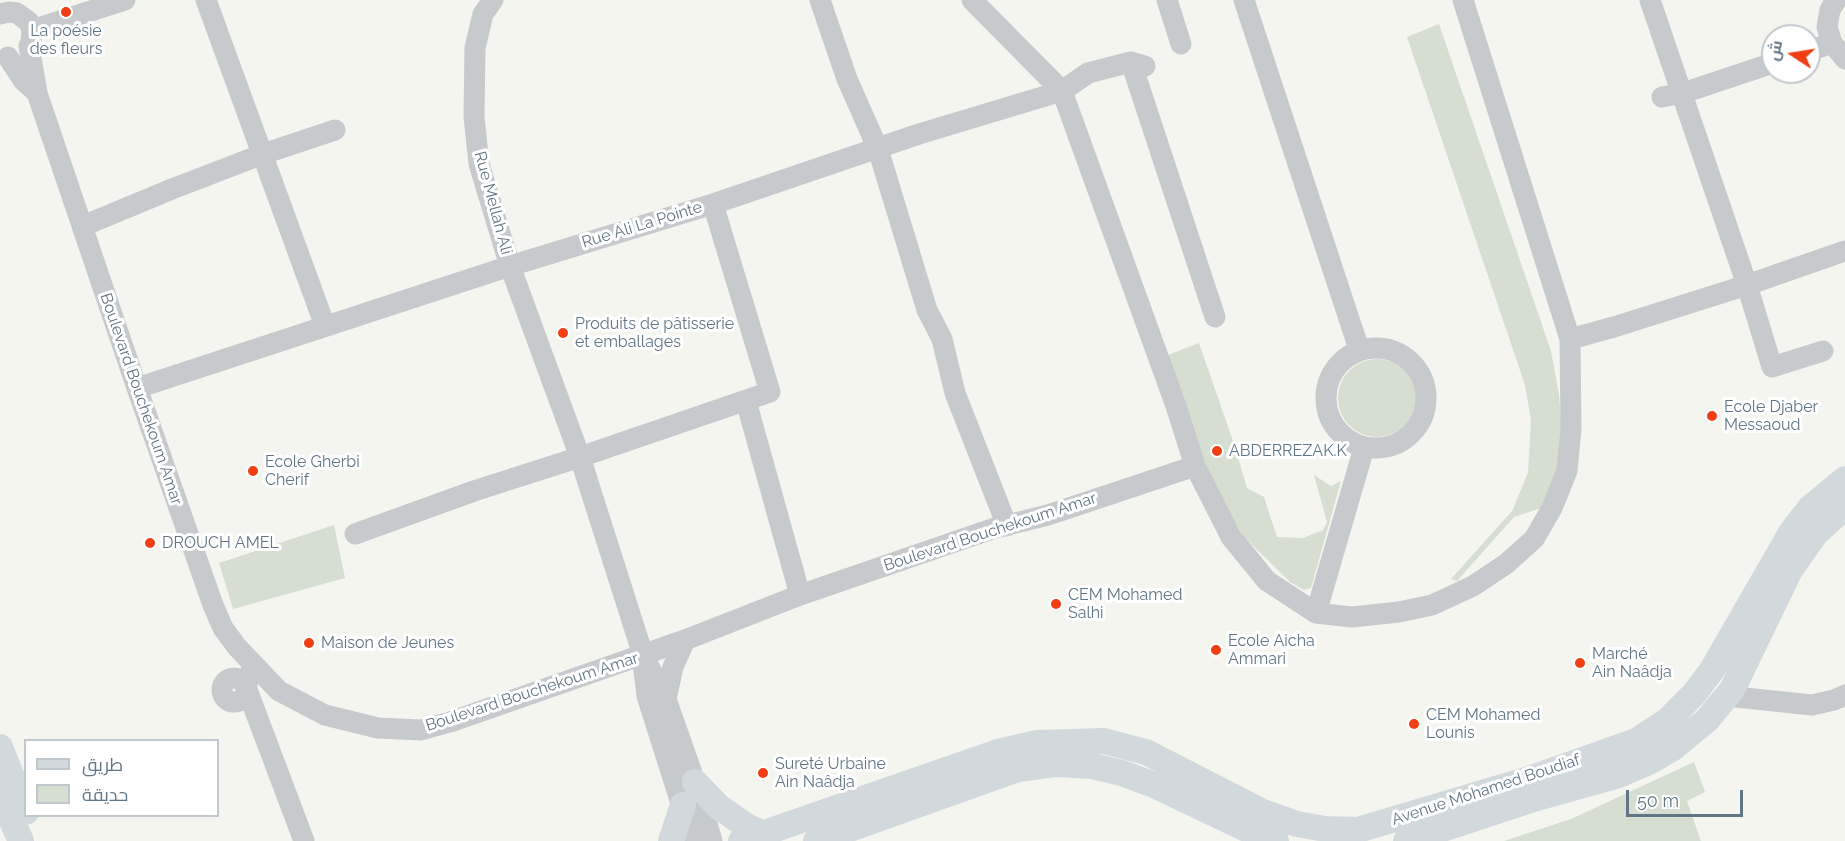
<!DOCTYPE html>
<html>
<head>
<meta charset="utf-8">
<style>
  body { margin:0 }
  #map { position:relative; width:1845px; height:841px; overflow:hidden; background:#f5f5f0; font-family:Raleway,Cairo,sans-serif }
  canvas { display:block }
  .legend { position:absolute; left:24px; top:739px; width:195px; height:78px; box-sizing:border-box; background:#fff; border:2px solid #c0c8ce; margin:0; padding:8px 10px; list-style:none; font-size:18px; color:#617684 }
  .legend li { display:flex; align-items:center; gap:12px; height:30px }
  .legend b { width:30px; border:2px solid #c0c8ce }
  .north { position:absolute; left:1761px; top:24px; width:60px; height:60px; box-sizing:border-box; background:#fff; border:2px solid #c0c8ce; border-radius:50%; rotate:282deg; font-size:16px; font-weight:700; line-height:24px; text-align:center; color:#617684 }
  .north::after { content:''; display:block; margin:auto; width:21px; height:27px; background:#f23e13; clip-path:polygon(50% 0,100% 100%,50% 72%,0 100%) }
  .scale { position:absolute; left:1626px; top:790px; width:117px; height:27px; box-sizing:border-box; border:3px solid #617684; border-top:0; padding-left:8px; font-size:18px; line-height:21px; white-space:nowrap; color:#617684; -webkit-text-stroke:4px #fff; paint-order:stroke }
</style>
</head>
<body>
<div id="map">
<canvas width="1845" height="841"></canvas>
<ul class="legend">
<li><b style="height:8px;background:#d2d9dc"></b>طريق</li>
<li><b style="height:16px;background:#d6ddd1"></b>حديقة</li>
</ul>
<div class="north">ش</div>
<div class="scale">50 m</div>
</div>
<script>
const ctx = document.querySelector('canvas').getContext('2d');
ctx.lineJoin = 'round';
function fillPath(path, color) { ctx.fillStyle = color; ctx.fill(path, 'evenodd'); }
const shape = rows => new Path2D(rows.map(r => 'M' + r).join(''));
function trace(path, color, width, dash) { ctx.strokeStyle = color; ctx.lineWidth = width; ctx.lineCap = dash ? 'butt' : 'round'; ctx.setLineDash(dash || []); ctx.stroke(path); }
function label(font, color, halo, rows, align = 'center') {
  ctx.font = font + ' Raleway,sans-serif'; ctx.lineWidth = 6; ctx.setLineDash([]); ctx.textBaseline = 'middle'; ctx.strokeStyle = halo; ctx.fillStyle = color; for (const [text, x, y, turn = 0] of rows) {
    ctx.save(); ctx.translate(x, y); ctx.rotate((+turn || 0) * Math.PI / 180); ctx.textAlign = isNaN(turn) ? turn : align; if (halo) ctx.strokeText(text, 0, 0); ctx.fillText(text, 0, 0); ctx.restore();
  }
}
fillPath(shape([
  [1439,24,1551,351,1559,394,1562,432,1557,472,1541,508,1514,517,1457,581,1451,579,1512,511,1528,473,1531,420,1525,385,1407,37],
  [1199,343,1234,444,1247,488,1264,497,1277,537,1303,538,1323,530,1327,522,1314,475,1331,486,1341,481,1311,588,1304,590,1290,582,1244,537,1223,504,1200,452,1168,355],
  '1338 398a39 39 0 1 1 78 0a39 39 0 1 1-78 0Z',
  [334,525,345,578,233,609,219,563],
  [1694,762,1705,792,1687,801,1701,841,1504,841,1571,819]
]), '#d6ddd1');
trace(shape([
  [206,0,325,326],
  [493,0,483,14,475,48,474,117,479,164,510,266,580,457,643,655,666,699,695,782,712,841],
  [820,0,847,79,878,149,927,310,942,339,955,393,1007,526],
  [972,0,1062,91,1176,406,1195,466,1231,537,1267,581,1316,613,1352,617,1399,612,1432,605,1473,586,1506,564,1534,539,1552,508,1567,471,1571,429,1570,339,1463,0],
  [1167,0,1181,44],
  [1244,0,1359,349],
  [1650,0,1747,285,1772,367,1823,351],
  [1836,0,1830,10,1827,27,1832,43,1845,59],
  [0,14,9,12,17,13,29,22,32,30,31,42],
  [32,30,125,0],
  [1809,51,1832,43],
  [8,57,23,80,37,93,29,46],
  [1131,62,1215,317],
  [37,93,137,388,213,605,223,628,237,647,279,691,325,715,378,728,421,730,450,722,685,640,800,595,995,528,1048,515,1195,466],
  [1662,97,1683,93,1773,63],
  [83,226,172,189,263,154,335,130],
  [1570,339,1614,327,1747,285,1845,251],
  '1326 398a50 50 0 1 1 100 0a50 50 0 1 1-100 0Z',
  [137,388,510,266,713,204,919,134,1062,91,1088,73,1131,62,1145,66],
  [746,401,800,595],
  [355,534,474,491,580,457,770,392,713,204],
  [1316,613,1364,448],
  [643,662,647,696,693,841],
  [253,665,246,687,304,841],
  '222 690a12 12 0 1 1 24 0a12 12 0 1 1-24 0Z',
  [1726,696,1812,705,1834,700,1845,695],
  [666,699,673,667,685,640]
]), '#c7cacd', 21);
trace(shape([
  [0,747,26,812],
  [695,782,719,807,748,827,764,834],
  [0,795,21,841],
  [671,841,683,805],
  [741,841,998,752,1037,743,1104,741,1146,752,1263,812,1297,824,1325,829,1358,830,1526,780,1636,741,1668,720,1694,694,1712,670,1792,531,1810,508,1845,479],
  [816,841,1018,769,1056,764,1092,766,1122,773,1154,785,1263,837,1276,841],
  [1406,841,1537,798,1616,776,1649,762,1673,748,1707,720,1732,690,1790,570,1816,533,1845,507]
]), '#d2d9dc', 26);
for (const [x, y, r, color] of [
  [66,12,6,"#f23e13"],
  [563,333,6,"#f23e13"],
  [1712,416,6,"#f23e13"],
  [1217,451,6,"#f23e13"],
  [253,471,6,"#f23e13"],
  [150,543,6,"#f23e13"],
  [1056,604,6,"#f23e13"],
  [309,643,6,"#f23e13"],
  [1216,650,6,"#f23e13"],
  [1580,663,6,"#f23e13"],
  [1414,724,6,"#f23e13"],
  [763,773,6,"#f23e13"]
]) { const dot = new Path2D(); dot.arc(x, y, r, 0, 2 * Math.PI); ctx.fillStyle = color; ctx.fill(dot); trace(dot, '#fff', 2); }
label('16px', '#617684', '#fff', [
  ["La poésie",66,31,"center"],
  ["des fleurs",66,49,"center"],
  ["Produits de pâtisserie",575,324],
  ["et emballages",575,342],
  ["Ecole Djaber",1724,407],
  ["Messaoud",1724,425],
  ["ABDERREZAK.K",1229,451],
  ["Ecole Gherbi",265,462],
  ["Cherif",265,480],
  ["DROUCH AMEL",162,543],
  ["CEM Mohamed",1068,595],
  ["Salhi",1068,613],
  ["Ecole Aicha",1228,641],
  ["Ammari",1228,659],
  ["Maison de Jeunes",321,643],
  ["Marché",1592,654],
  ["Ain Naâdja",1592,672],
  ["CEM Mohamed",1426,715],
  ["Lounis",1426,733],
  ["Sureté Urbaine",775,764],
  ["Ain Naâdja",775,782]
], 'left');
label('16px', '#617684', '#fff', [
  ["Rue Mellah Ali",493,203,75],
  ["Rue Ali La Pointe",642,225,-17],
  ["Boulevard Bouchekoum Amar",141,399,71],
  ["Boulevard Bouchekoum Amar",990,532,-18],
  ["Boulevard Bouchekoum Amar",532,692,-18],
  ["Avenue Mohamed Boudiaf",1486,790,-18]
]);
</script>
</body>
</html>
